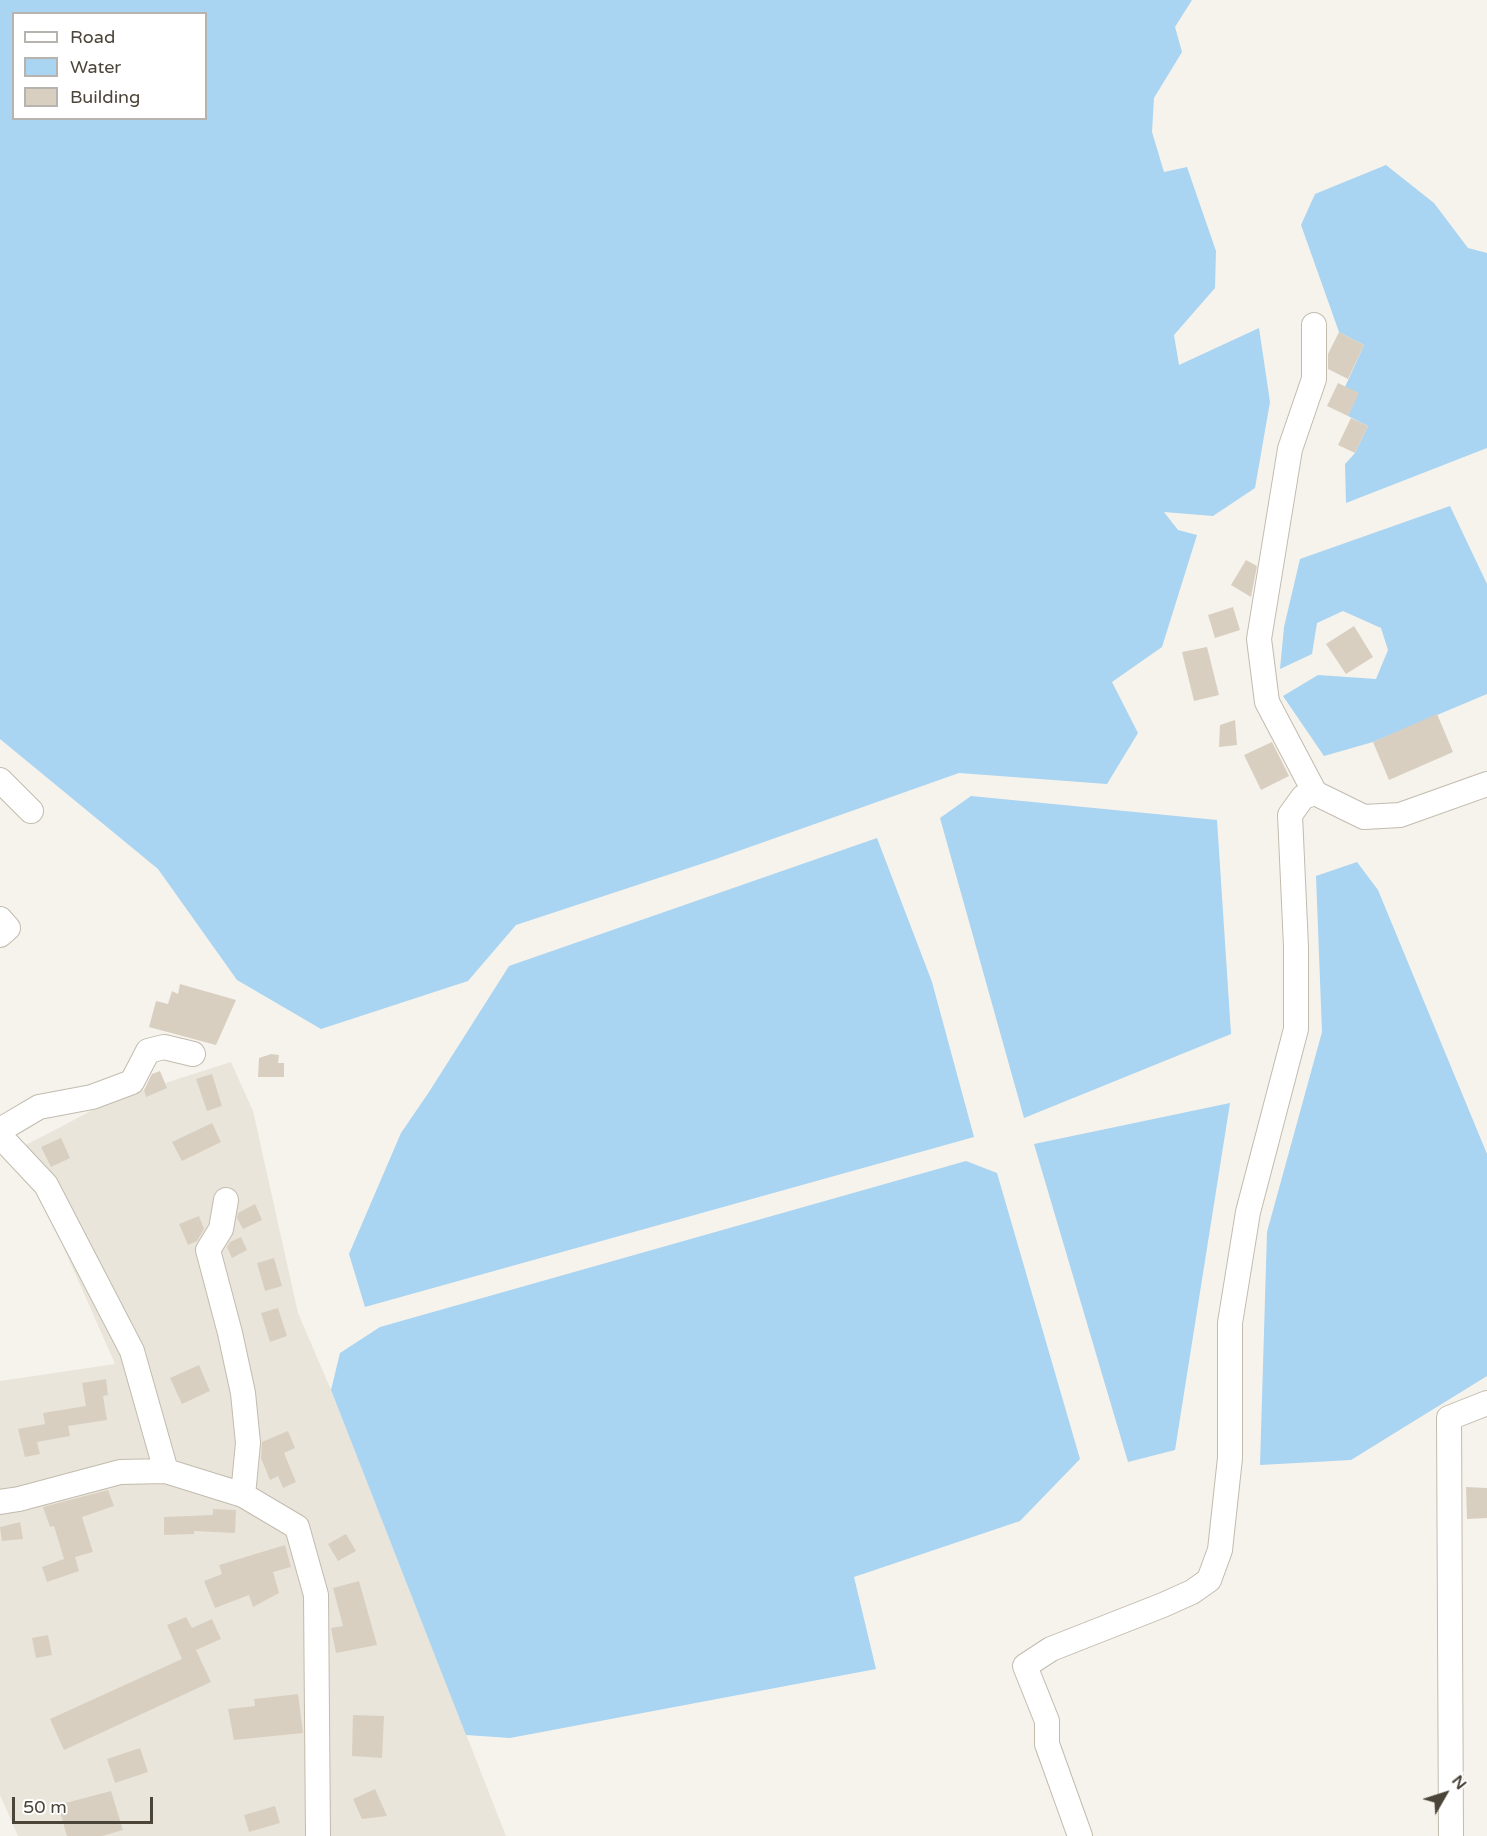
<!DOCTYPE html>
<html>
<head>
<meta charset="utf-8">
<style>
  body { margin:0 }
  #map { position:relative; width:1487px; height:1836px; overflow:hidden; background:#f6f3ec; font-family:"Varela Round",sans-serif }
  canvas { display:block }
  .legend { position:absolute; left:12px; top:12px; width:195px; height:108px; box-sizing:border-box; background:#fff; border:2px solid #b7b4b0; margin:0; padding:8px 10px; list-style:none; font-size:18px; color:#4b4439 }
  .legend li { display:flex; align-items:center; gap:12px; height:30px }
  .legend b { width:30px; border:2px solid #b7b4b0 }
  .north { position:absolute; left:1415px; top:1764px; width:60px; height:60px; -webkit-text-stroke:4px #fff; paint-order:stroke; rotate:51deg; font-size:16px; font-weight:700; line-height:24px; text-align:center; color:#4b4439 }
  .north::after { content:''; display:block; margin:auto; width:21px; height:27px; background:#4b4439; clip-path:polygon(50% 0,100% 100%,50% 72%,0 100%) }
  .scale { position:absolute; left:12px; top:1797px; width:141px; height:27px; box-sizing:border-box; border:3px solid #4b4439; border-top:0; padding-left:8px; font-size:18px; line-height:21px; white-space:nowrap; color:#4b4439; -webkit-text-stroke:4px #fff; paint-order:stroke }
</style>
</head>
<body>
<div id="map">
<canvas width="1487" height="1836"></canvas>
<ul class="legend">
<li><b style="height:8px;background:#fff"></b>Road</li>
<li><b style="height:16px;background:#a9d4f2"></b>Water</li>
<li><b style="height:16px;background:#d8cfc1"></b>Building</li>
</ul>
<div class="north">N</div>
<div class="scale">50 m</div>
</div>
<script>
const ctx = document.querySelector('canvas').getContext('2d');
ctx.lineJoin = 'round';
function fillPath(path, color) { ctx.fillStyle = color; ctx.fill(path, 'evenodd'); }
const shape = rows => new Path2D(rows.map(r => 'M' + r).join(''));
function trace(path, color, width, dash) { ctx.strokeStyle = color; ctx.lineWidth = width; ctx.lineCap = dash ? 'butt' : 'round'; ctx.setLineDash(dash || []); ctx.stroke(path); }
fillPath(shape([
  [231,1062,253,1111,298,1313,331,1390,506,1836,18,1836,0,1795,0,1381,115,1364,41,1196,3,1157,112,1100]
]), '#eae5da');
fillPath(shape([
  [0,0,1192,0,1175,27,1182,52,1154,98,1152,132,1164,172,1187,167,1216,251,1215,288,1174,335,1179,365,1259,328,1270,402,1255,488,1213,516,1164,512,1178,530,1197,535,1162,647,1112,682,1138,733,1107,784,959,773,713,860,516,925,468,981,321,1029,237,980,158,869,0,739],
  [14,14,206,14,206,118,14,118],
  [1386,165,1434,203,1468,248,1487,253,1487,448,1346,503,1345,464,1355,453,1368,426,1348,416,1358,393,1345,387,1364,345,1339,332,1301,225,1315,194],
  [1450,506,1487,584,1487,694,1373,742,1324,756,1283,696,1318,675,1376,679,1388,650,1381,628,1343,611,1317,623,1312,654,1280,669,1284,627,1300,559],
  [971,796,1217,820,1231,1034,1024,1118,940,818],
  [877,838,932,982,974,1137,365,1307,349,1254,401,1133,429,1092,509,966],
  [1357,862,1378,890,1487,1154,1487,1376,1351,1460,1260,1465,1267,1232,1322,1032,1316,876],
  [1230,1103,1175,1450,1128,1462,1034,1144],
  [966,1161,997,1173,1080,1459,1020,1521,854,1577,876,1669,510,1738,466,1735,331,1390,340,1353,380,1327]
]), '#a9d4f2');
fillPath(shape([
  [1339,332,1364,345,1348,379,1328,369,1328,354],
  [1338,383,1359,393,1348,416,1327,406],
  [1351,418,1368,426,1355,453,1338,445],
  [1246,560,1257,566,1251,597,1231,585],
  [1233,607,1240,630,1215,638,1208,615],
  [1354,626,1373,657,1346,674,1326,644],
  [1207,647,1219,695,1194,701,1182,652],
  [1437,714,1453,752,1389,780,1373,742],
  [1235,720,1237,745,1219,747,1220,725],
  [1272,742,1289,776,1261,790,1244,755],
  [180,984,236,1000,216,1045,149,1027,156,1001,168,1004,172,991,178,994],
  [271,1054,279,1055,278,1063,284,1063,284,1077,258,1077,259,1058],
  [160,1071,167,1088,146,1097,144,1090,152,1074],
  [212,1074,222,1106,207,1111,196,1079],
  [212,1123,221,1142,182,1161,172,1142],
  [61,1138,70,1158,51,1167,41,1147],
  [255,1204,262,1220,243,1229,237,1218,238,1213],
  [199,1216,204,1229,197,1241,188,1245,179,1224],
  [241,1237,247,1250,232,1258,227,1247,230,1242],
  [274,1258,282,1286,265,1291,257,1263],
  [278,1308,287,1336,270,1342,261,1313],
  [199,1365,210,1391,182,1404,170,1378],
  [106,1379,108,1395,103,1396,107,1420,68,1426,70,1436,37,1442,40,1454,25,1457,18,1429,45,1424,43,1413,86,1406,82,1383],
  [288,1431,295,1448,284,1453,296,1482,283,1488,278,1476,270,1480,261,1458,262,1442],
  [1466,1487,1487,1488,1487,1518,1467,1519],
  [108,1490,114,1506,82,1517,93,1552,75,1557,79,1571,47,1582,42,1567,64,1559,54,1526,50,1527,43,1507],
  [213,1509,236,1510,235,1533,194,1531,194,1534,164,1535,164,1517,213,1515],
  [20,1522,23,1539,2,1541,0,1527],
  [346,1534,356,1551,338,1561,328,1544],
  [285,1545,291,1567,273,1572,279,1593,253,1607,249,1595,215,1608,204,1581,222,1574,219,1565],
  [359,1581,377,1645,336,1653,331,1628,343,1626,333,1588],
  [186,1617,192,1628,212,1619,221,1639,196,1650,211,1682,64,1750,50,1719,182,1659,167,1625],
  [48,1635,52,1655,36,1658,32,1638],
  [298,1694,303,1733,234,1740,228,1709,255,1706,254,1699],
  [353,1715,384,1716,382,1758,352,1756],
  [140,1748,148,1772,115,1783,107,1759],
  [375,1789,387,1816,362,1819,353,1799],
  [111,1791,123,1830,102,1836,67,1836,58,1805],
  [275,1806,280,1823,249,1832,244,1815]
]), '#d8cfc1');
const minor = shape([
  [1314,325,1314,379,1290,449,1259,639,1267,702,1315,793,1364,817,1400,815,1487,784],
  [0,780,31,811],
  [0,919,8,928,0,935],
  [0,1130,39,1107,92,1097,132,1082,148,1051,164,1047,193,1054],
  [0,1136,46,1185,132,1351,166,1471],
  [226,1200,221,1229,208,1250,230,1333,243,1393,248,1443,243,1495],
  [0,1502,19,1499,120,1472,166,1471,243,1495,297,1527,316,1595,318,1836],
  [1080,1836,1047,1744,1047,1721,1025,1666,1051,1649,1163,1605,1192,1592,1209,1580,1220,1550,1230,1458,1230,1323,1248,1212,1296,1029,1296,947,1290,815,1303,797,1315,793],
  [1451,1836,1449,1418,1487,1403]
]);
trace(minor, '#c2bbae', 26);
trace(minor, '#fff', 24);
</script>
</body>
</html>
